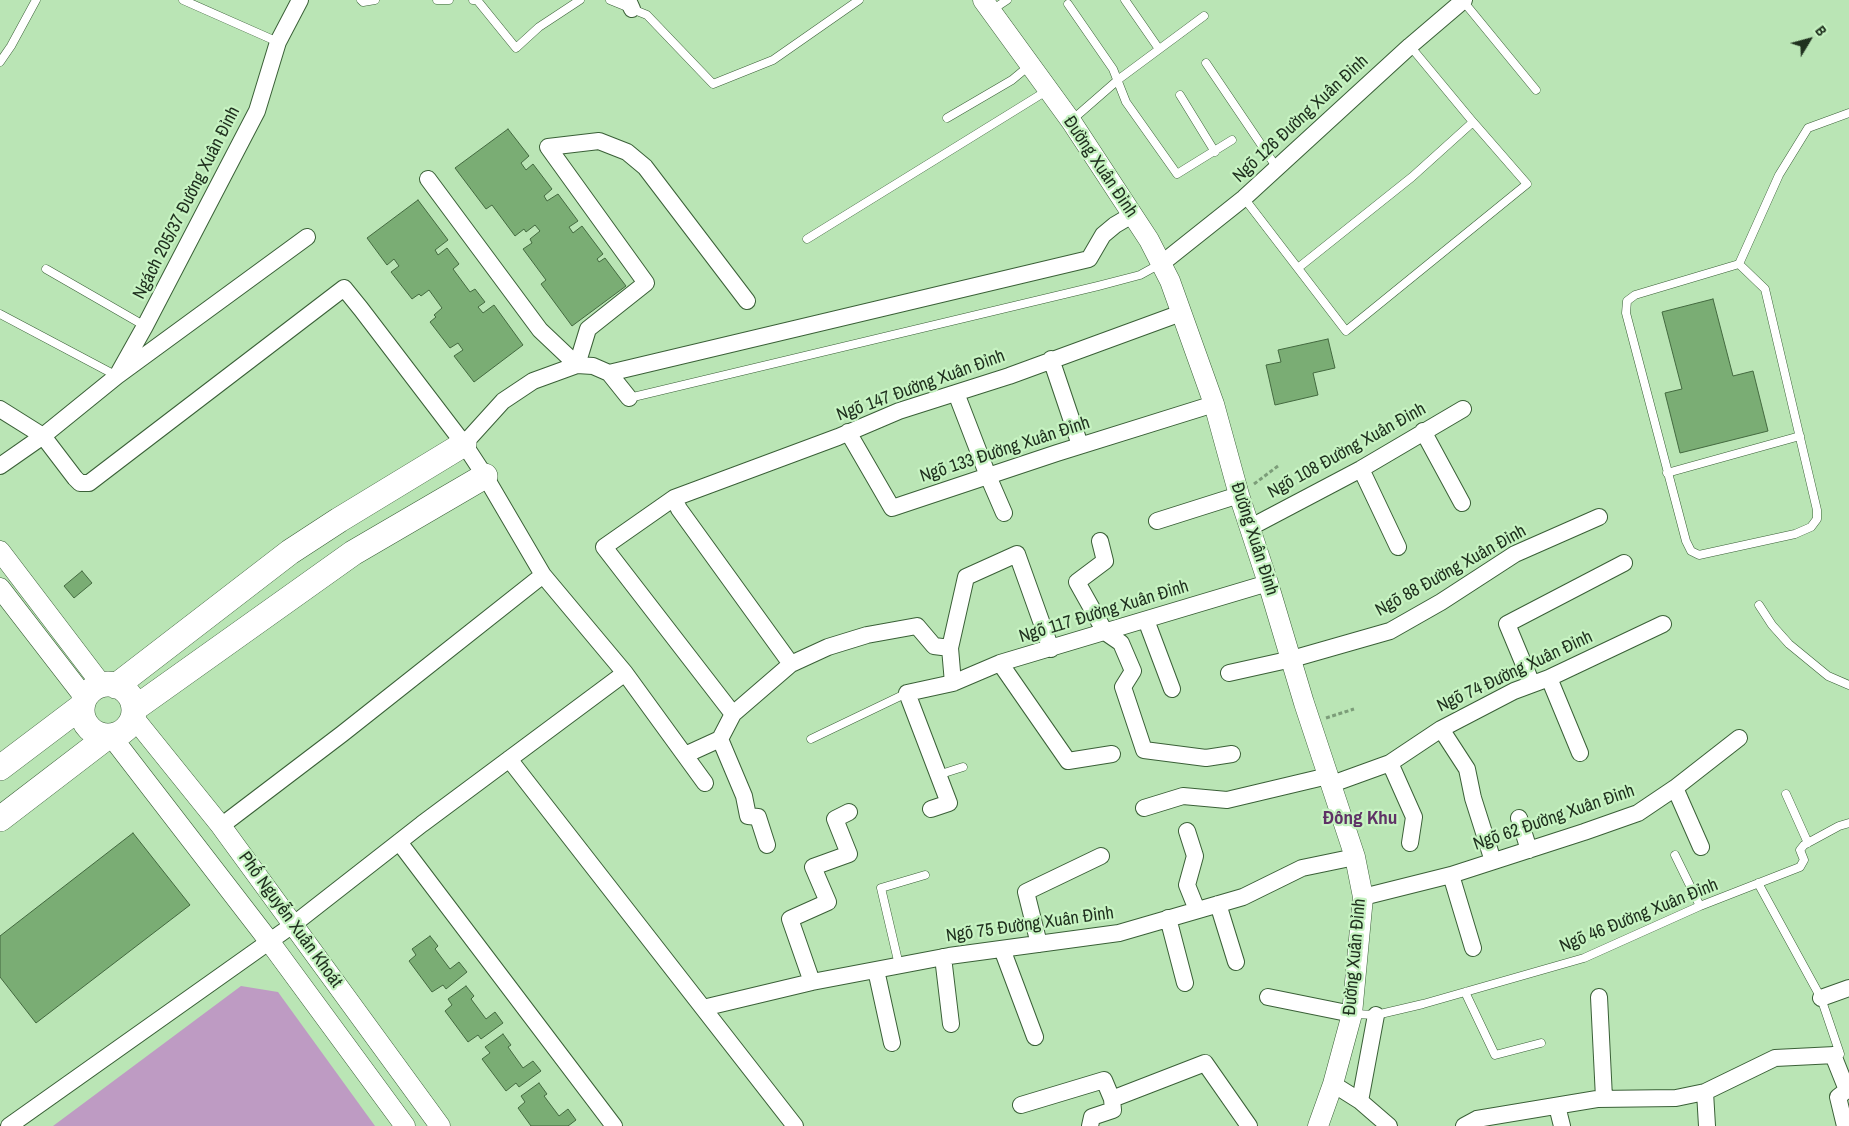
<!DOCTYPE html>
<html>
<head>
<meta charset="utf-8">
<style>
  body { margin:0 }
  #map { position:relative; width:1849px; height:1126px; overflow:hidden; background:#bae5b5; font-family:"Archivo Narrow",sans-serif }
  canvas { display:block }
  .north { position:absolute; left:1784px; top:15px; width:50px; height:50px; -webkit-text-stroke:4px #c7f3c2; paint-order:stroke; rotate:53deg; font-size:14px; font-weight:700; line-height:20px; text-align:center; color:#20311f }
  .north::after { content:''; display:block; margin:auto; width:18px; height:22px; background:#20311f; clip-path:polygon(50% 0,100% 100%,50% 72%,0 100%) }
</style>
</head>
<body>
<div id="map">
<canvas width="1849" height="1126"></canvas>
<div class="north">B</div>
</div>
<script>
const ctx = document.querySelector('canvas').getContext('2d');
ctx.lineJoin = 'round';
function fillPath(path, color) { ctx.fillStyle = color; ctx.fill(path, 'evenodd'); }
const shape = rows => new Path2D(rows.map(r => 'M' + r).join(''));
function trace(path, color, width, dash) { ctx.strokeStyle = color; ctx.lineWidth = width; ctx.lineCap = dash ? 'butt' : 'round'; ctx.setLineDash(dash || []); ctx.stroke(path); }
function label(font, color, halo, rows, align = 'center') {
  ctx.font = font + ' "Archivo Narrow",sans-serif'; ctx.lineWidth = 4.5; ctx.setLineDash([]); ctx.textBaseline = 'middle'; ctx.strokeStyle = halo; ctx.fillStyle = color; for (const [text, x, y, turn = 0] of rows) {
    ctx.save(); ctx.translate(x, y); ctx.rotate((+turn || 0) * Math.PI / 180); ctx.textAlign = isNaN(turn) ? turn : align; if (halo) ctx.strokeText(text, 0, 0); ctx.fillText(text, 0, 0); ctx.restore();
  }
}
fillPath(shape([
  [241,986,278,992,375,1126,53,1126]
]), '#be9bc3');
const building = shape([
  [508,129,529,156,521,163,526,170,533,164,552,189,544,196,547,201,558,194,578,221,569,227,573,233,582,226,603,254,597,259,599,262,605,258,626,286,572,326,541,284,546,280,523,249,532,243,530,239,540,231,535,225,526,232,524,229,515,236,492,205,486,209,455,168,508,129],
  [418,200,448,240,435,250,438,255,447,248,459,264,453,269,470,292,475,289,485,302,478,307,483,313,494,305,523,345,474,382,454,356,463,350,458,343,450,348,430,322,436,317,434,315,442,308,429,290,421,296,419,294,412,299,391,272,399,266,394,259,387,265,367,238,418,200],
  [1713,299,1733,376,1753,371,1768,431,1680,453,1665,393,1682,389,1662,312,1713,299],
  [1328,339,1335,368,1313,373,1318,395,1275,405,1266,365,1281,362,1278,350,1328,339],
  [82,571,92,583,74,598,64,586,82,571],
  [133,833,190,905,36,1023,0,977,0,936,133,833],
  [430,936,438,946,435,949,450,969,459,962,467,972,446,989,443,985,432,992,409,961,416,955,412,949,430,936],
  [466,986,474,996,471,999,486,1019,495,1012,503,1023,481,1039,478,1035,468,1042,445,1011,452,1005,448,999,466,986],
  [503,1034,511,1045,508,1047,523,1068,533,1061,541,1071,519,1087,516,1083,506,1091,482,1059,490,1053,485,1047,503,1034],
  [539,1083,547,1094,544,1096,559,1116,568,1109,576,1120,568,1126,531,1126,518,1108,525,1102,521,1096,539,1083]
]);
fillPath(building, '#7aad74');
trace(building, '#43693f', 1);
const service = shape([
  [183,0,278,42],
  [361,0,363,2,375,0],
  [437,0,449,0],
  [473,0,477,0,516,48,539,27,580,0],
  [610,0,647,15,713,84,773,60,859,0],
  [1125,0,1159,49],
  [1463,1,1536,90],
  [1068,4,1113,69,1126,102,1177,174,1232,140],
  [992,10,1007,0],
  [0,62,11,46,36,0],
  [1206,63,1277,168],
  [1180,95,1215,152],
  [947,118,1012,80,1030,65],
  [1072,120,1119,79,1204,16],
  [1244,198,1346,331,1527,184,1473,122,1410,46],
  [807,239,1048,90],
  [1739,264,1765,289,1817,510,1817,519,1811,527,1795,534,1699,555,1691,551,1686,541,1626,313,1627,301,1635,295,1739,264,1779,175,1808,128,1849,113],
  [1298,268,1412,177,1473,122],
  [46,269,145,326],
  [0,314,117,376],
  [629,398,1098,286,1140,275,1160,264],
  [1667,473,1800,436],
  [1759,605,1772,625,1789,644,1828,676,1849,685],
  [811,739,907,693],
  [938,775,963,767],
  [1786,794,1808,843],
  [1675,855,1700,906],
  [1758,883,1821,998,1840,1054,1837,1055],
  [899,965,881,888,925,875],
  [1465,992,1495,1055,1541,1043],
  [1354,1014,1376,1015,1423,1004,1584,958,1700,906,1800,867,1804,860,1800,850,1804,845,1839,826,1849,823]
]);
const minor = shape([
  [628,0,632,9],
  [428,179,540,330,577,365,593,366,609,373,629,398],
  [1161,264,1244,198,1410,46,1464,0],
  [1051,359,1080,445],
  [609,373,1089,259,1103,235,1115,225,1132,215],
  [117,376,145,326,257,111,278,42,300,0],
  [956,393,988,476,1004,513],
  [0,409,43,436,75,478,80,483,89,483,344,288,361,309,464,444,485,476,543,575,625,673,705,783],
  [1423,431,1462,503],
  [848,432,892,508,1057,453,1214,404],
  [464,444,503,401,533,381,577,365,588,329,646,283,548,147,599,141,627,152,645,167,747,301],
  [0,466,43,436,117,376,307,237],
  [1361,469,1398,547],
  [674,498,679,509,791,664],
  [1157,521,1239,495],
  [1251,527,1361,469,1463,409],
  [1100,541,1105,561,1077,582,1105,632,1121,643,1133,671,1123,687,1144,750,1206,758,1232,754],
  [1146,620,1172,689],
  [1000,663,1068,761,1112,754],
  [1229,673,1292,659,1390,631,1441,602,1515,554,1599,517],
  [1549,678,1580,753],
  [953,683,950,648,966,577,1017,554,1051,649],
  [1532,684,1507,624,1624,563],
  [733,714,604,547,674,498,838,437,899,411,1009,376,1181,313],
  [1441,729,1467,769,1473,798,1493,861],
  [685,755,720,739],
  [509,759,795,1126],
  [1390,763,1414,817,1410,843],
  [1332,784,1390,763,1441,729,1514,691,1549,678,1663,624],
  [1675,788,1701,847],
  [1144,808,1183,796,1227,800,1328,776],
  [931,809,949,803,907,693,953,683,1000,663,1268,583],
  [1519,818,1529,850],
  [221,826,342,734,543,575],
  [1187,831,1195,856,1187,885,1197,910],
  [399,842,614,1126],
  [767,845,758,817,748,816,744,796,720,739,733,714,791,664,828,647,867,635,917,626,934,646,950,648],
  [1451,875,1473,948],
  [1363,897,1451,875,1584,832,1638,813,1675,788,1739,738],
  [1218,904,1236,962],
  [1168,918,1185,983],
  [1039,944,1026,892,1101,856],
  [1002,949,1035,1037],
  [943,957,951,1024],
  [876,970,892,1043],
  [812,982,790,919,828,902,813,867,849,854,835,819,849,812],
  [1268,997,1352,1014],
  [1599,997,1604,1098],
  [1821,998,1849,988],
  [703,1008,812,982,949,956,1119,933,1243,897,1302,868,1355,857],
  [1833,1055,1847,1090,1838,1097,1845,1126],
  [1333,1084,1360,1101,1389,1126],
  [1705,1092,1707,1126],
  [1360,1101,1376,1015],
  [1021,1105,1104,1080,1112,1099],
  [1557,1106,1562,1126],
  [9,1126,294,924,422,824,625,673],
  [1090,1126,1092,1117,1113,1110,1112,1099,1205,1063,1249,1126],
  [1464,1126,1477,1119,1597,1099,1676,1098,1705,1092,1775,1058,1835,1055]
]);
const tertiary = shape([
  [983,0,1071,121,1149,240,1170,281,1214,404,1239,495,1268,583,1304,703,1355,857,1363,897,1352,1014,1333,1084,1318,1126],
  [0,551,102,685],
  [0,588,85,698],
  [134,718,221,826,440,1126],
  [111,736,269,941,405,1126]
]);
const primary = shape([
  '82 710a26 26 0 1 1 52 0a26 26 0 1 1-52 0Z',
  [116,686,290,552,339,520,464,444],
  [134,709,353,553,485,476],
  [0,768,82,706],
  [0,819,107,737]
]);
trace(service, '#3a6037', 9);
trace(minor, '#3a6037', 18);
trace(tertiary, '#3a6037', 21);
trace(primary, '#3a6037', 26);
trace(shape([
  [1254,484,1278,466],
  [1326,718,1354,709]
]), '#7c9d79', 3, [4, 2.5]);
trace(service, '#fff', 8);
trace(minor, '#fff', 16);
trace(tertiary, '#fff', 20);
trace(primary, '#fff', 25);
label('18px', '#20311f', '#c7f3c2', [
  ["Ngõ 126 Đường Xuân Đỉnh",1301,119,-43],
  ["Đường Xuân Đỉnh",1100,167,56],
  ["Ngách 205/37 Đường Xuân Đỉnh",187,203,-63],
  ["Ngõ 147 Đường Xuân Đỉnh",921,386,-20],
  ["Ngõ 133 Đường Xuân Đỉnh",1005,450,-18],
  ["Ngõ 108 Đường Xuân Đỉnh",1347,451,-29],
  ["Đường Xuân Đỉnh",1254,539,72],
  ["Ngõ 88 Đường Xuân Đỉnh",1451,571,-29],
  ["Ngõ 117 Đường Xuân Đỉnh",1104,612,-17],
  ["Ngõ 74 Đường Xuân Đỉnh",1515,672,-25],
  ["Ngõ 62 Đường Xuân Đỉnh",1554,818,-19],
  ["Ngõ 46 Đường Xuân Đỉnh",1639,916,-22],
  ["Phố Nguyễn Xuân Khoát",290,920,54],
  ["Ngõ 75 Đường Xuân Đỉnh",1030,925,-8],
  ["Đường Xuân Đỉnh",1355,957,-85]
]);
label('bold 19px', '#5f3266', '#c7f3c2', [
  ["Đông Khu",1360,819]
]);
</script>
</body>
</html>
